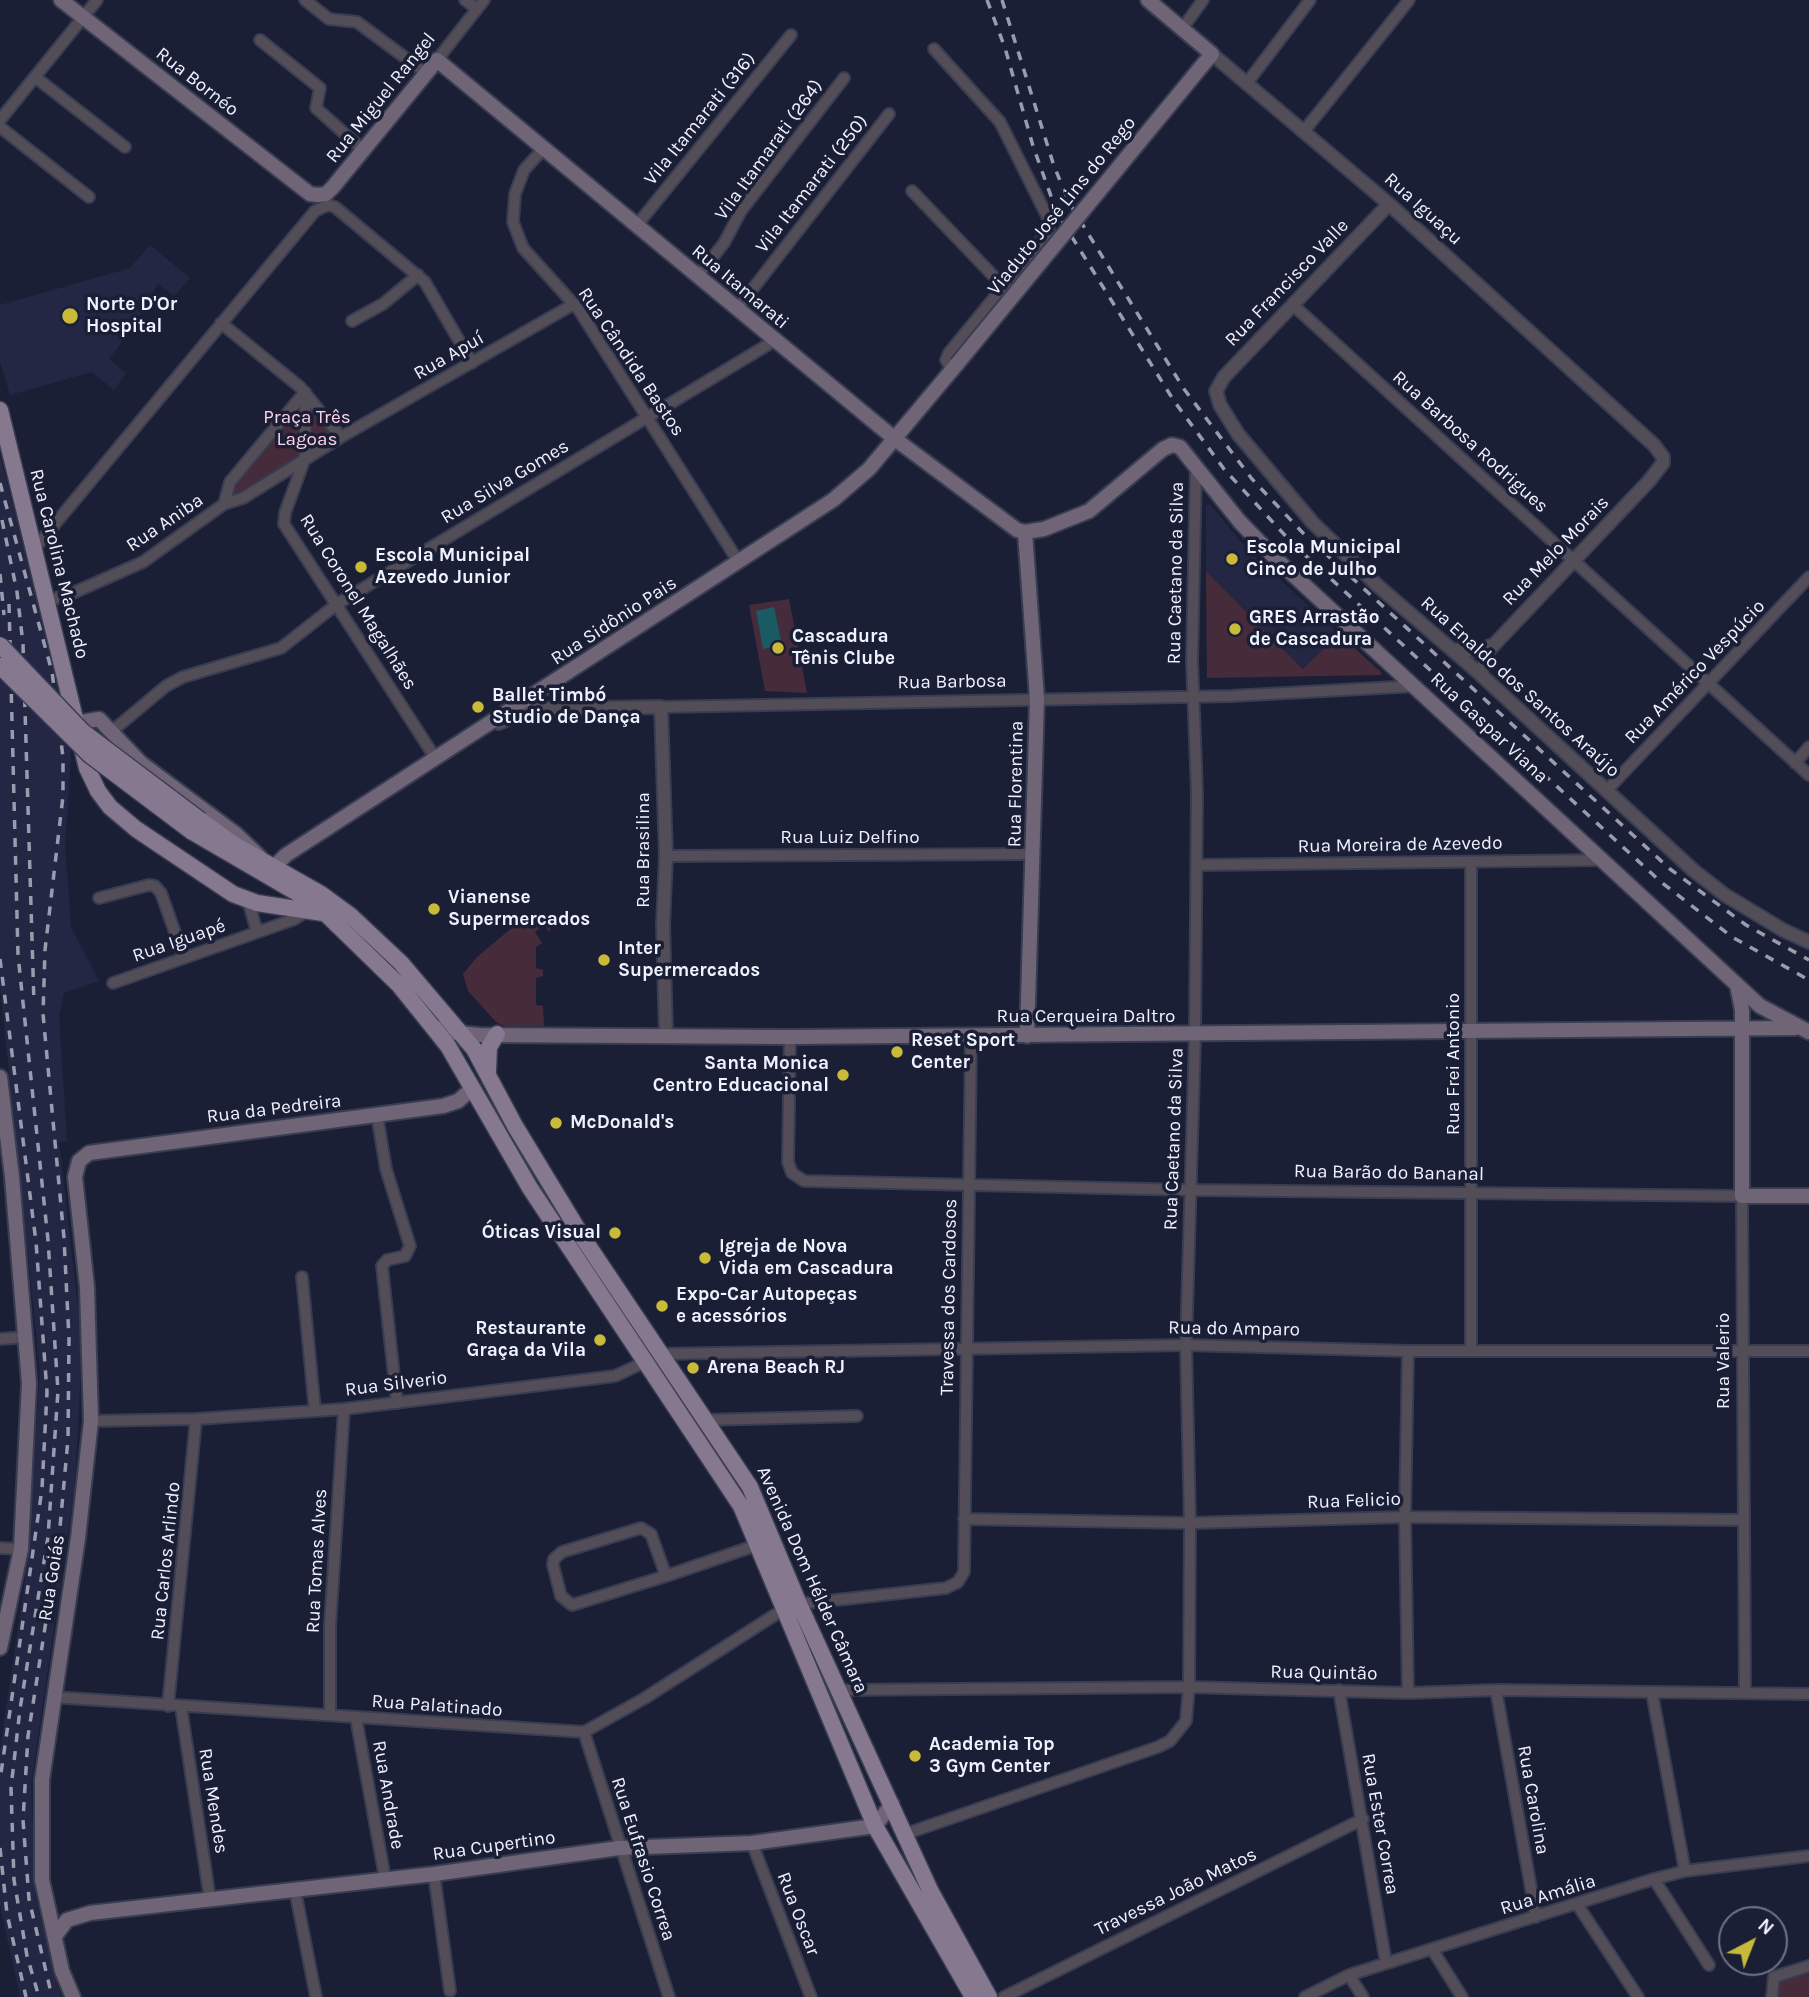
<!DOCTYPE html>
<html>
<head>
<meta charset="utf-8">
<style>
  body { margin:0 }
  #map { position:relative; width:1809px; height:1997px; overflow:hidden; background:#1b1f36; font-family:Karla,sans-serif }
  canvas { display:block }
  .north { position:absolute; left:1718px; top:1906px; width:70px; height:70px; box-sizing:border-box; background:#1b1f36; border:2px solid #707386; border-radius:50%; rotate:42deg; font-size:19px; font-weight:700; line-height:28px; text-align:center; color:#eff2ff }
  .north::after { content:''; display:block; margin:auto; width:24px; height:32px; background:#c9ba3a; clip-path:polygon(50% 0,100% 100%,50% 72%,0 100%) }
</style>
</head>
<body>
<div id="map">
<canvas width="1809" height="1997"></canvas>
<div class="north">N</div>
</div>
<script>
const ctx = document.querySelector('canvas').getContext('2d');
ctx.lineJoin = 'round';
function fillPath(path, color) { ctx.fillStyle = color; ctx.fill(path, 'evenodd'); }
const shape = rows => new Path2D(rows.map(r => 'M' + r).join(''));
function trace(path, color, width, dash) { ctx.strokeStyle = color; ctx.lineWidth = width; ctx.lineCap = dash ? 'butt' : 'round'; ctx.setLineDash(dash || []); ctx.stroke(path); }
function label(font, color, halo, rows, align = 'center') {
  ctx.font = font + ' Karla,sans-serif'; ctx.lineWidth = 7; ctx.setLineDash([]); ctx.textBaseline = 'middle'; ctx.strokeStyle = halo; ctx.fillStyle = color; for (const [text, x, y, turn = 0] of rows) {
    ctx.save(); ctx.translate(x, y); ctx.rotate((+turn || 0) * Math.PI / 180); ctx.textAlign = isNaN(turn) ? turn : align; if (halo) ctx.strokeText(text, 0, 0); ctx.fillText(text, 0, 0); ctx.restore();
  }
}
fillPath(shape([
  [150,245,190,278,174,296,158,284,134,326,109,359,126,373,114,390,92,372,10,395,0,361,0,305,130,268],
  [0,455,65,708,71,759,65,846,71,927,99,981,64,993,59,1016,67,1141,59,1142,81,1335,80,1386,75,1486,31,1784,36,1900,61,1997,20,1997,0,1905,0,1750,27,1567,40,1371,0,985],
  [1210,504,1245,547,1339,634,1304,669,1206,571,1206,506]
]), '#232744');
fillPath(shape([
  [308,405,329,430,329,437,236,498,229,491,299,406],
  [1206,571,1303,669,1339,634,1381,672,1381,675,1207,678],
  [789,599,807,693,765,691,749,605],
  [531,912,551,919,550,933,544,925,535,932,542,943,536,947,536,968,543,970,543,976,536,978,536,1005,543,1006,544,1026,504,1026,496,1022,468,991,463,974,477,957],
  [1809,1974,1809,1997,1777,1997,1776,1976]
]), '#462b3a');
fillPath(shape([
  [774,607,782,645,763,649,756,611]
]), '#185b63');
const minor = shape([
  [305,0,329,19,357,22,426,73],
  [465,0,477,9],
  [1182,29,1203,0],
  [260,40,320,88,316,108,363,150],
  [934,49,1000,122,1050,222,1048,232,949,353,946,360,952,370],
  [437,60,484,0],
  [35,77,125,147],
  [1247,83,1310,0],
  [0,120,97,0],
  [0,127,89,197],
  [1304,131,1409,0],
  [544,148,524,170,515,194,513,222,523,248,579,310,738,561],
  [912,191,1003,286],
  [335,207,425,282,472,363],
  [637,225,791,35],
  [698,276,724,243,741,211,844,78],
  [1293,305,1809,775],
  [737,309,889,114],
  [352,321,383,304,418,275],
  [221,323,300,387,341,437],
  [305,392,305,458,285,513,284,524,436,759],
  [224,504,230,482,305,392],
  [35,548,315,211,328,205,335,207],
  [47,601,73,593,143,562,224,504,243,498,341,437,574,304],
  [661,707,1231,696,1416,686],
  [111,732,166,686,183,677,281,648,337,604,774,341],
  [1795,763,1809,747],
  [1606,791,1809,577],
  [666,856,1033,854],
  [1471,862,1471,1350],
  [1197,865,1603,860],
  [99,898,149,885,155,886,161,893,184,958],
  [248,900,257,932],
  [113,983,295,919,308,910],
  [790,1037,788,1162,792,1173,804,1181,1190,1190,1742,1196,1745,1693],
  [377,1115,386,1169,410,1246,405,1256,387,1260,382,1266,397,1403],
  [302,1277,315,1411],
  [0,1339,27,1337],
  [659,1354,1186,1345,1408,1351,1809,1351],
  [705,1420,857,1416],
  [91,1421,196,1419,344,1409,615,1376,645,1362],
  [964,1519,1190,1523,1405,1517,1744,1520],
  [0,1548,21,1549],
  [666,1576,651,1534,641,1528,562,1552,554,1559,553,1565,561,1596,572,1605,666,1576,757,1545],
  [799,1604,946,1588,958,1582,964,1572,971,1036],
  [838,1690,1189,1687,1408,1693,1496,1690,1809,1694],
  [1339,1690,1386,1963],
  [1496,1690,1536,1917],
  [1408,1693,1405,1517,1408,1351],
  [1652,1693,1685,1871],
  [53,1697,584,1732,645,1698,784,1609],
  [168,1706,196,1419],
  [181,1707,210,1899],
  [330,1714,330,1625,344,1409],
  [356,1718,385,1878],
  [584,1732,669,1997],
  [905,1834,1158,1747,1170,1741,1186,1721,1189,1687,1190,1523,1186,1345,1195,1035,1197,793,1192,661,1196,466],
  [752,1843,811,1997],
  [434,1874,450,1991],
  [1654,1879,1709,1965],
  [295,1890,316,1997],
  [1577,1904,1638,1997],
  [1432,1949,1462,1997],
  [1349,1975,1363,1997],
  [1004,1997,1363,1819],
  [1305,1997,1349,1975,1654,1879,1685,1871,1809,1856],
  [1772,1997,1774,1977,1809,1966]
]);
const tertiary = shape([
  [1212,54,1389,204,1654,445,1663,457,1663,463,1649,481,1489,650,1480,674],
  [1389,204,1224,377,1216,391,1220,405,1238,434,1313,523,1377,585,1480,674,1693,870,1725,895,1783,930,1809,942],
  [1453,650,1480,650,1493,645],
  [499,723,531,709,661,707,666,856,663,925,666,1035]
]);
const secondary = shape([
  [61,0,310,194,318,195,326,194,333,187,437,60,895,439,1017,530,1025,532,1044,529,1089,511,1163,449,1172,445,1180,447,1240,522,1275,558,1760,1006,1809,1032],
  [1148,0,1212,54,1201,67],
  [1025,532,1037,699,1027,1036],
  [77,729,82,722,99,719,141,763,236,834,260,857],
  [274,867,286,855,833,500,869,469,957,364],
  [1737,985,1742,1010,1742,1196,1809,1196],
  [432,1026,449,1032,479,1035,790,1037,1795,1028],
  [0,1077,12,1177,29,1383,21,1549,0,1648],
  [55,1936,67,1920,90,1913,434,1874,619,1848,752,1843,875,1826,892,1804],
  [73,1997,62,1971,42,1880,42,1780,78,1538,91,1421,87,1287,75,1177,79,1161,89,1153,443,1106,458,1101,473,1088]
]);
const primary = shape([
  [0,410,87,768,98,791,110,807,136,829,233,894,257,903,323,913],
  [200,820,233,844,321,894,351,916,401,963,474,1049,515,1126,583,1238,750,1487,799,1604,930,1890,989,1997],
  [191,831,306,898,326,914,399,985,448,1046,530,1188,741,1506,875,1826,973,1997],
  [488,1071,489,1047,497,1034]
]);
trace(minor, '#393d52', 14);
trace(tertiary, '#393d52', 16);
trace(secondary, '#393d52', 18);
trace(primary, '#393d52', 19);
trace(minor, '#534d58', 10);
trace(tertiary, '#534d58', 12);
trace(secondary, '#6f6577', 14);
trace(primary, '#85788f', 16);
trace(shape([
  [987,0,1005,48,1033,146,1057,213,1174,401,1224,469,1293,544,1661,882,1732,937,1809,980],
  [1002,0,1053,163,1068,201,1184,389,1252,479,1303,533,1670,869,1746,925,1809,960],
  [0,483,52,672,63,757,63,796,45,950,43,1014,64,1238,69,1339,68,1439,59,1538,28,1736,23,1820,29,1899,52,1997],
  [2,520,17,592,23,644,34,1004],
  [0,574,4,615],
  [9,604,18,955,48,1240,58,1391,48,1537,20,1709,11,1788,14,1880,27,1956,39,1997],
  [0,959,36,1242,47,1392,42,1489,0,1780],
  [0,1848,7,1914,26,1997]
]), '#989cad', 3.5, [9, 9]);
const secondaryBridge = shape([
  [957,364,1201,67]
]);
const primaryBridge = shape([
  [0,645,83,732,200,820],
  [0,666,90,755,191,831]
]);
trace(secondaryBridge, '#393d52', 18, []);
trace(primaryBridge, '#393d52', 19, []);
trace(secondaryBridge, '#6f6577', 14);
trace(primaryBridge, '#85788f', 16);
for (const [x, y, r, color] of [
  [70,316,9,"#c9ba3a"],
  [1232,559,7,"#c9ba3a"],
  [361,567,7,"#c9ba3a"],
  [1235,629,7,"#c9ba3a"],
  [778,648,7,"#c9ba3a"],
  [478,707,7,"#c9ba3a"],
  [434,909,7,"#c9ba3a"],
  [604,960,7,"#c9ba3a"],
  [897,1052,7,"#c9ba3a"],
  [843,1075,7,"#c9ba3a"],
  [556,1123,7,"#c9ba3a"],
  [615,1233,7,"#c9ba3a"],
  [705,1258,7,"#c9ba3a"],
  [662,1306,7,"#c9ba3a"],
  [600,1340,7,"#c9ba3a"],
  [693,1368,7,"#c9ba3a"],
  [915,1756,7,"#c9ba3a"]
]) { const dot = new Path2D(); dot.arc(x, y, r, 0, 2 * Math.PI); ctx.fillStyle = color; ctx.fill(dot); trace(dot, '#1b1f36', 2.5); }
label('19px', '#eff2ff', '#1b1f36', [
  ["Rua Bornéo",197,82,38],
  ["Rua Miguel Rangel",381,98,-51],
  ["Vila Itamarati (316)",700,119,-51],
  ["Vila Itamarati (264)",769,150,-54],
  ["Vila Itamarati (250)",812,184,-52],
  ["Viaduto José Lins do Rego",1062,206,-51],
  ["Rua Iguaçu",1423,209,42],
  ["Rua Francisco Valle",1287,283,-46],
  ["Rua Itamarati",740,287,40],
  ["Rua Apuí",449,356,-30],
  ["Rua Cândida Bastos",631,362,56],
  ["Rua Barbosa Rodrigues",1470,442,42],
  ["Rua Silva Gomes",505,482,-31],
  ["Rua Aniba",165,523,-34],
  ["Rua Melo Morais",1556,551,-46],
  ["Rua Carolina Machado",59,564,76],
  ["Rua Caetano da Silva",1176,573,-89],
  ["Rua Coronel Magalhães",358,602,58],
  ["Rua Sidônio Pais",614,621,-33],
  ["Rua Américo Vespúcio",1695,672,-46],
  ["Rua Barbosa",952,682,-1],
  ["Rua Enaldo dos Santos Araújo",1520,687,42],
  ["Rua Gaspar Viana",1489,728,43],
  ["Rua Florentina",1016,784,-89],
  ["Rua Luiz Delfino",850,838],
  ["Rua Moreira de Azevedo",1400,845,-1],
  ["Rua Brasilina",644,850,-90],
  ["Rua Iguapé",179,941,-19],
  ["Rua Cerqueira Daltro",1086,1017],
  ["Rua Frei Antonio",1454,1064,-90],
  ["Rua da Pedreira",274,1109,-7],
  ["Rua Caetano da Silva",1174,1139,-88],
  ["Rua Barão do Bananal",1389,1173,1],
  ["Travessa dos Cardosos",949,1297,-89],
  ["Rua do Amparo",1234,1329,1],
  ["Rua Valerio",1724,1361,-90],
  ["Rua Silverio",396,1384,-7],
  ["Rua Felicio",1354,1501,-2],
  ["Rua Carlos Arlindo",166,1561,-84],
  ["Rua Tomas Alves",317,1561,-87],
  ["Rua Goiás",52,1578,-81],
  ["Avenida Dom Hélder Câmara",812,1580,66],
  ["Rua Quintão",1324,1673,1],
  ["Rua Palatinado",437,1706,4],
  ["Rua Andrade",388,1795,80],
  ["Rua Carolina",1533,1800,80],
  ["Rua Mendes",213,1801,81],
  ["Rua Ester Correa",1380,1824,80],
  ["Rua Cupertino",494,1846,-8],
  ["Rua Eufrasio Correa",643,1859,72],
  ["Travessa João Matos",1176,1892,-26],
  ["Rua Amália",1548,1895,-17],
  ["Rua Oscar",798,1914,69]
]);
label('bold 19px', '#eff2ff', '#1b1f36', [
  ["Norte D'Or",86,305],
  ["Hospital",86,327],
  ["Escola Municipal",1246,548],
  ["Cinco de Julho",1246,570],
  ["Escola Municipal",375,556],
  ["Azevedo Junior",375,578],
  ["GRES Arrastão",1249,618],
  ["de Cascadura",1249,640],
  ["Cascadura",792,637],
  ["Tênis Clube",792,659],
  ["Ballet Timbó",492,696],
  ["Studio de Dança",492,718],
  ["Vianense",448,898],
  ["Supermercados",448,920],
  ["Inter",618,949],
  ["Supermercados",618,971],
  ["Reset Sport",911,1041],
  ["Center",911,1063],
  ["Santa Monica",829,1064,"right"],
  ["Centro Educacional",829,1086,"right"],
  ["McDonald's",570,1123],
  ["Óticas Visual",601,1233,"right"],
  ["Igreja de Nova",719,1247],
  ["Vida em Cascadura",719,1269],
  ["Expo-Car Autopeças",676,1295],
  ["e acessórios",676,1317],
  ["Restaurante",586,1329,"right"],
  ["Graça da Vila",586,1351,"right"],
  ["Arena Beach RJ",707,1368],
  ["Academia Top",929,1745],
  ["3 Gym Center",929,1767]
], 'left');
label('19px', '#ffd3ea', '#1b1f36', [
  ["Praça Três",307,418],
  ["Lagoas",307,440]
]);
</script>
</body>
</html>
